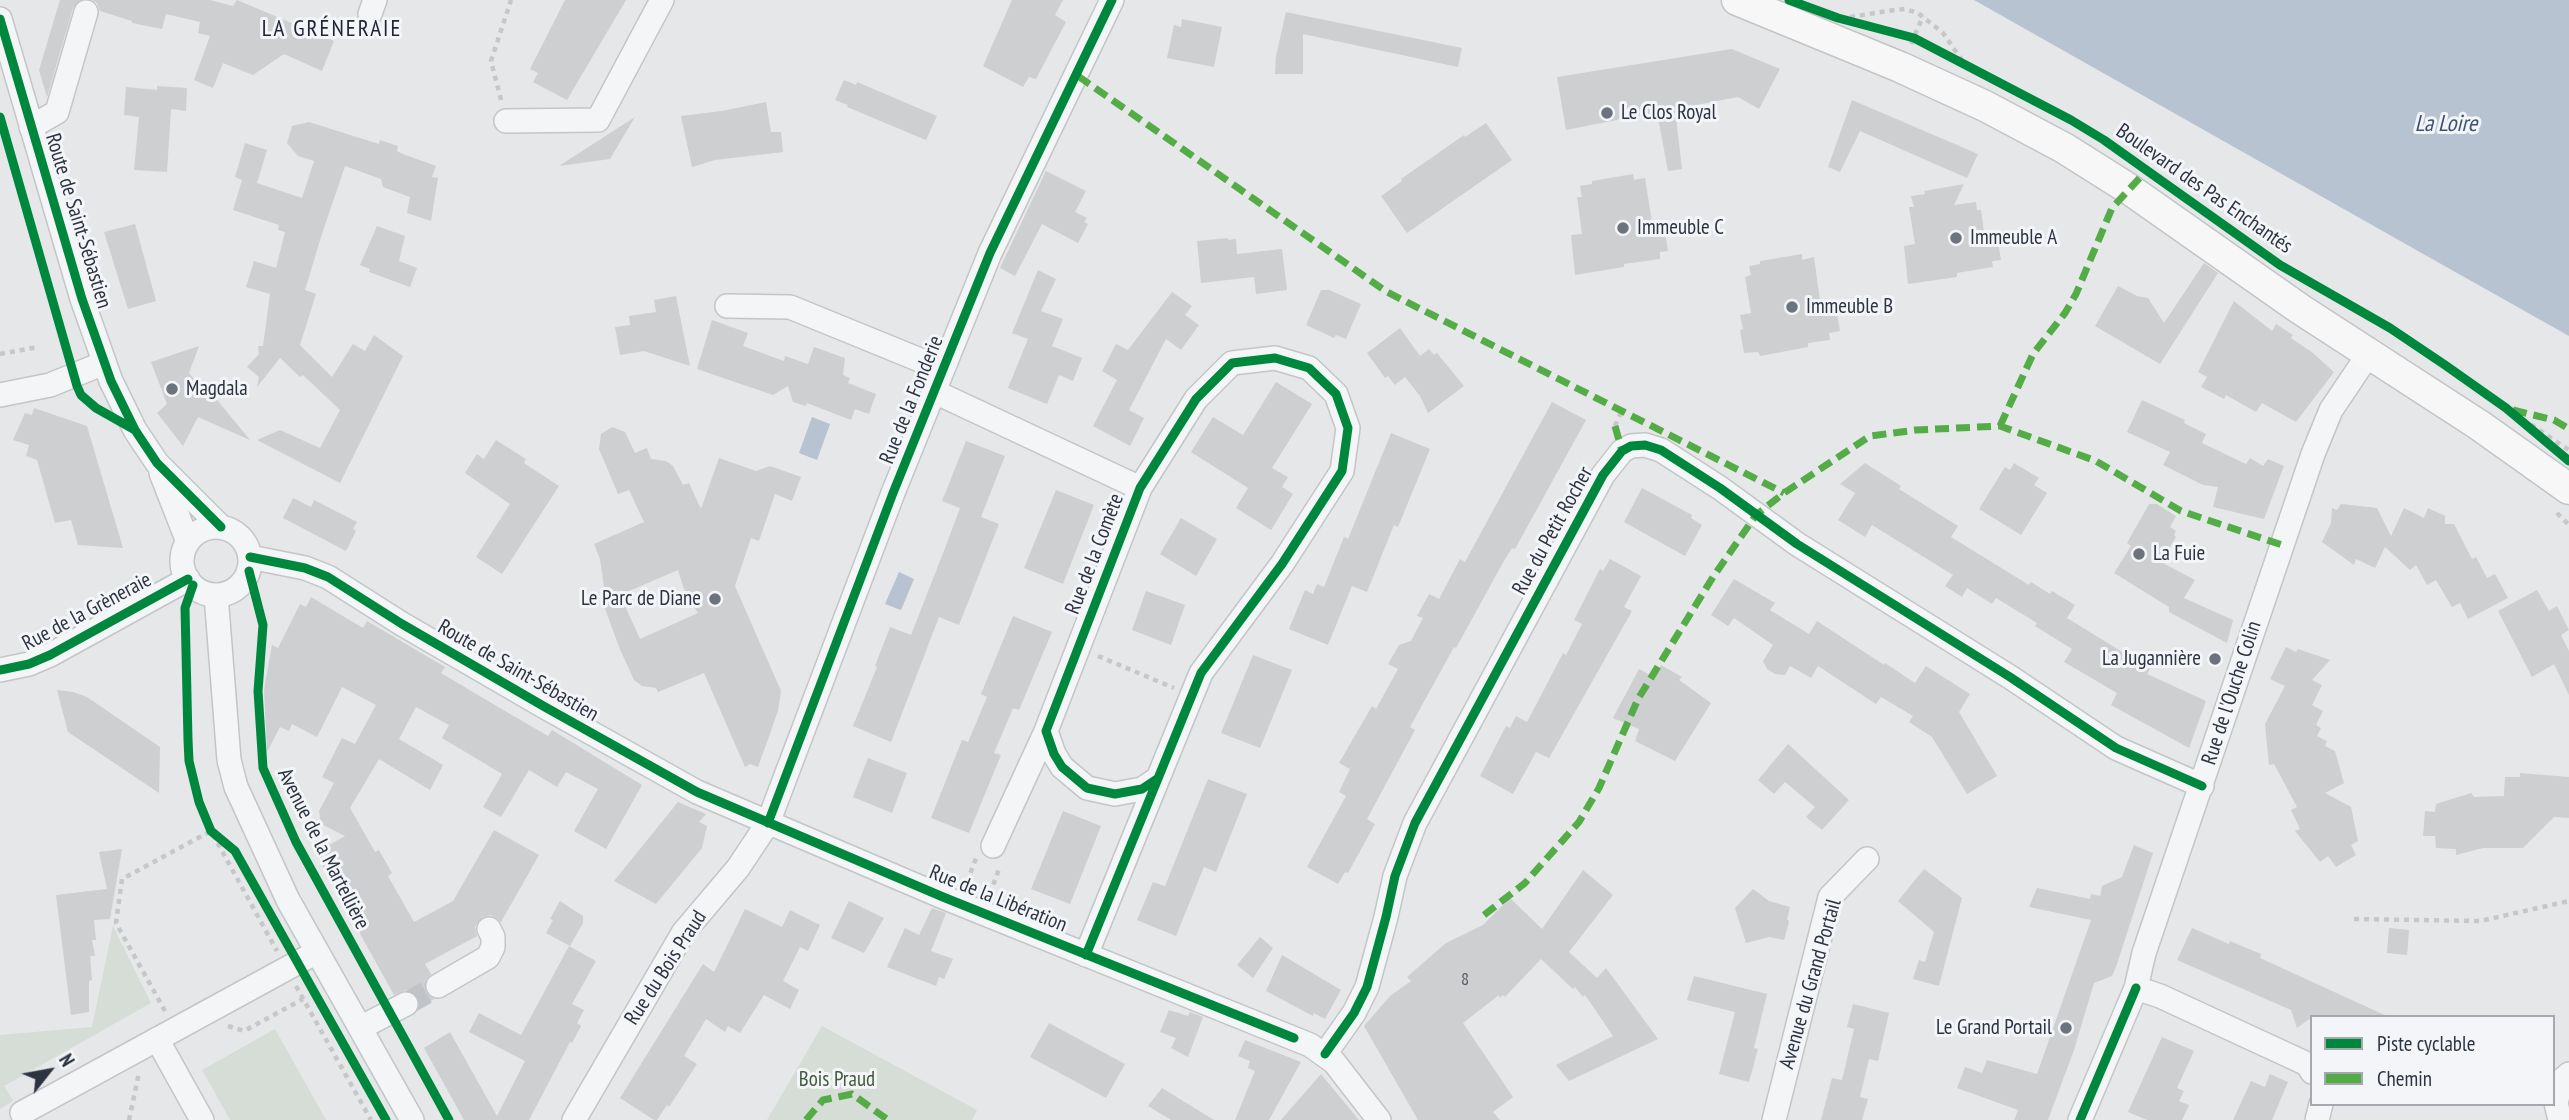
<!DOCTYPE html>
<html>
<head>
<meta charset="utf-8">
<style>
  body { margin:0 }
  #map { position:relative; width:2569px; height:1120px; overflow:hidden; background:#e5e7e9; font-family:"PT Sans Narrow",sans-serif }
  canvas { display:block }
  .legend { position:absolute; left:2310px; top:1015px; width:245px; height:91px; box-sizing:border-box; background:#f3f5f8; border:2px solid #a4a8af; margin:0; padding:9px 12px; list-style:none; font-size:21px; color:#2d3441 }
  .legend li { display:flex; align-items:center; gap:14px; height:35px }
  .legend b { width:35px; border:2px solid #a4a8af }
  .north { position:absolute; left:14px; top:1036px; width:70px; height:70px; -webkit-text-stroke:5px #f3f5f8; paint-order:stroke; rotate:59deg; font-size:19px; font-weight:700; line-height:28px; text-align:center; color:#2d3441 }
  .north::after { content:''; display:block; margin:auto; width:24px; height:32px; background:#2d3441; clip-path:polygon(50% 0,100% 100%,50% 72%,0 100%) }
</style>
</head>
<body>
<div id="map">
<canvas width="2569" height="1120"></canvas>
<ul class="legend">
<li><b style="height:9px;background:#00873e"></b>Piste cyclable</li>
<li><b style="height:9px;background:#54ac46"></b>Chemin</li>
</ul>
<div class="north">N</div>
</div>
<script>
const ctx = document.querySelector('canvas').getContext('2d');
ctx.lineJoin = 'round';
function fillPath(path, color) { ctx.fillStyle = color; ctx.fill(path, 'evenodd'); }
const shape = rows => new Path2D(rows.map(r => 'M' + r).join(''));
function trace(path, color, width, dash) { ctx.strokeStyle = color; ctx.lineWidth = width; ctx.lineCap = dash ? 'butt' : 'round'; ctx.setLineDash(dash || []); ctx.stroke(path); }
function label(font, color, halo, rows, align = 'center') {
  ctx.font = font + ' "PT Sans Narrow",sans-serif'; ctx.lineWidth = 6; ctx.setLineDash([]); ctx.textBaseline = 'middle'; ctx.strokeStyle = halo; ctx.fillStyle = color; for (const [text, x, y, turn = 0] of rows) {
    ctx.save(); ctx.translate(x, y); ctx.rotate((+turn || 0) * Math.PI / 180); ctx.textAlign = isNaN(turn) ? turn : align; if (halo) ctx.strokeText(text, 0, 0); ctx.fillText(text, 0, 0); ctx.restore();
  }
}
fillPath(shape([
  [113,926,151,1003,4,1086,13,1101,0,1109,0,1035,92,1027],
  [822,1026,977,1110,972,1120,767,1120],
  [275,1029,326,1120,230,1120,202,1070]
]), '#d6dcd6');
fillPath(shape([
  [1974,0,2569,0,2569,336,2418,251],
  [812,417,830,424,817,460,799,453],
  [899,572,914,579,901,610,885,604]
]), '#b7c3d0');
fillPath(shape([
  [60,0,80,0,73,8,47,97,39,70],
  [92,0,210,0,233,6,237,0,334,41,322,71,284,54,253,75,223,63,213,88,194,80,210,36,198,33,200,22,166,14,162,29,132,23,132,21,100,11,97,3],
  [565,0,626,0,567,100,533,82,538,73,530,69],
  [1012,0,1063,0,1055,15,1066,22,1036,79,1029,77,1023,87,983,66],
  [1286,12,1462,48,1458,67,1303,34,1303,74,1275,74,1276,56],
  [1182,19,1222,27,1214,67,1167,58,1174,25,1181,27],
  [1732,49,1780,69,1759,109,1738,97,1675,109,1682,169,1668,171,1657,112,1566,130,1557,77],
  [844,80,856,85,857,82,937,116,926,140,847,107,848,105,835,100],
  [157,86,187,88,186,111,171,109,167,172,134,170,139,117,124,115,126,87,157,90],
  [1852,100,1978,154,1967,178,1860,131,1840,172,1828,167],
  [766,102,771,132,781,132,783,152,715,160,692,167,681,116,722,111],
  [635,117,610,159,559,166],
  [309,122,379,144,380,140,398,146,397,151,403,154,436,166,432,177,438,178,431,221,407,213,410,197,383,187,381,179,345,166,321,237,305,290,316,294,300,345,332,377,353,344,365,351,374,335,403,356,340,483,257,440,280,430,320,448,340,410,303,375,300,377,280,358,257,387,259,377,247,367,259,354,258,346,263,346,270,294,246,287,254,261,276,268,285,232,278,230,279,225,233,210,242,180,235,177,245,143,267,150,257,183,302,198,314,161,298,156,287,143,292,126],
  [1486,123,1512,160,1407,233,1381,196,1402,181,1401,179,1464,135,1465,137],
  [1046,171,1086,191,1075,212,1087,218,1084,222,1088,224,1078,243,1042,224,1015,276,1000,268],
  [1633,174,1634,180,1645,178,1652,222,1663,221,1668,251,1660,252,1660,259,1624,264,1624,267,1575,275,1571,235,1582,234,1577,197,1582,197,1580,186,1592,184,1592,181],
  [1964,184,1954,205,1976,202,1977,210,1981,210,1984,232,1996,230,2001,260,1992,261,1993,267,1957,273,1957,277,1908,284,1904,246,1915,244,1909,207,1914,207,1911,196,1925,194,1924,191],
  [135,224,156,301,128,309,104,232],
  [377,226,405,236,399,261,417,268,410,287,369,272,370,269,360,265],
  [1228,238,1228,240,1236,239,1237,254,1282,249,1287,290,1256,294,1254,277,1201,283,1197,241],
  [1802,254,1802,260,1814,257,1820,301,1832,300,1835,314,1837,314,1840,331,1829,333,1830,340,1808,343,1808,347,1760,356,1758,352,1744,353,1740,330,1743,329,1740,315,1751,313,1745,277,1751,275,1749,266,1760,264,1760,261],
  [2204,263,2218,273,2160,364,2095,326,2118,286,2137,296,2148,298,2164,323],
  [1038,270,1056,279,1041,311,1063,319,1052,346,1082,358,1073,381,1059,375,1047,404,1008,388,1028,339,1012,333],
  [1321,290,1329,290,1361,304,1346,339,1336,335,1334,338,1306,325],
  [1172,292,1192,306,1185,315,1199,325,1181,350,1166,339,1129,410,1144,418,1130,446,1093,426,1117,380,1102,371,1116,344,1128,350],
  [676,296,690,366,644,351,620,355,615,327,630,325,629,316,656,312,654,300],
  [2234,301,2272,331,2276,324,2293,335,2291,338,2313,353,2334,372,2296,422,2262,403,2256,412,2226,395,2224,399,2201,387,2207,377,2198,372],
  [712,320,748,333,743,346,784,361,785,356,808,364,814,347,845,358,843,375,850,378,848,383,876,394,869,414,855,409,851,420,807,403,806,406,793,402,788,386,773,395,697,369],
  [1400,328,1420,356,1429,349,1434,355,1437,353,1464,386,1428,413,1420,396,1405,377,1395,385,1388,376,1385,378,1367,353],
  [199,346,189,373,209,398,213,395,250,440,198,417,183,446,157,413,167,404,151,362],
  [1276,382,1312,404,1272,468,1288,477,1282,487,1293,494,1271,530,1236,508,1248,488,1191,452,1213,417,1243,435],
  [2142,400,2185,420,2184,423,2206,434,2202,443,2246,464,2250,458,2263,466,2268,459,2284,466,2264,519,2213,507,2218,487,2203,485,2163,465,2170,452,2127,432],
  [1552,402,1586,420,1515,549,1512,548,1505,559,1456,648,1454,647,1410,727,1415,730,1367,819,1375,824,1348,873,1345,872,1338,884,1307,867,1346,796,1339,792,1350,769,1339,763,1372,706,1376,709,1398,669,1388,664,1399,645,1411,641,1423,618,1417,616,1429,594,1439,599,1460,559,1465,562],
  [34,408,87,426,123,548,78,545,71,520,55,523,37,460,26,456,29,445,13,440,25,413,32,415],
  [612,427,625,432,635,453,647,448,651,459,666,461,673,466,683,485,689,483,701,509,719,458,756,471,770,466,801,477,792,501,775,494,759,541,751,538,735,586,781,691,778,711,758,767,750,764,745,767,704,673,658,692,656,688,642,686,634,680,619,647,603,603,620,595,640,639,698,613,685,592,678,570,606,601,600,559,594,544,644,522,629,490,618,494,599,449,601,434],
  [1391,433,1430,449,1398,527,1394,525,1367,592,1352,586,1328,645,1289,629,1305,590,1313,594,1317,584,1324,587,1344,537,1348,539],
  [496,440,526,459,524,463,559,486,502,574,476,557,510,504,465,473,477,454,484,459],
  [966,441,1005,456,981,517,999,524,959,625,939,617,891,742,853,726,877,667,875,666,890,627,911,635,945,548,960,508,942,501],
  [1865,463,1901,486,1899,489,1958,526,1951,537,2029,585,2031,582,2050,594,2052,591,2075,605,2067,618,2150,669,2147,674,2206,701,2189,748,2111,705,2117,693,2064,662,2072,649,2035,626,2037,623,1996,598,1992,604,1967,588,1962,597,1945,586,1953,575,1872,525,1865,537,1838,520,1855,493,1840,484],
  [2014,463,2039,478,2034,485,2047,493,2021,535,1979,509,2005,467,2010,470],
  [1642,488,1692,515,1691,518,1702,525,1685,556,1624,522],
  [1056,490,1094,505,1063,584,1024,568],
  [293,498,311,507,314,500,357,522,353,529,356,531,346,551,283,518],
  [2149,504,2157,504,2176,516,2170,527,2176,531,2174,535,2176,537,2161,562,2195,580,2184,598,2233,620,2227,643,2169,612,2169,607,2114,573,2131,546,2127,543],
  [2341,504,2377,508,2391,536,2404,508,2424,518,2428,508,2445,516,2445,524,2454,524,2472,559,2476,557,2487,578,2495,574,2508,598,2468,619,2460,603,2452,607,2436,580,2427,585,2416,565,2410,570,2385,547,2375,568,2356,559,2354,565,2322,542,2331,523,2332,508,2337,510],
  [1181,518,1217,539,1196,576,1160,554],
  [1610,559,1641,576,1624,607,1632,611,1549,758,1536,752,1513,794,1480,776,1506,726,1510,728,1516,716,1527,722,1563,653,1566,655,1582,624,1574,620,1600,569,1603,571],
  [1734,579,1775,603,1770,610,1809,634,1817,621,1884,665,1885,663,1915,683,1926,666,1970,694,1959,712,1997,776,1967,794,1932,737,1909,722,1913,716,1881,697,1876,704,1818,666,1811,678,1790,666,1785,675,1775,674,1767,669,1763,661,1773,645,1734,618,1728,626,1711,615],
  [2537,590,2549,611,2557,606,2569,630,2561,635,2569,651,2569,695,2554,664,2532,677,2498,611],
  [1146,591,1185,605,1171,645,1132,630],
  [311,597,363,628,367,621,445,667,441,673,510,714,548,736,552,730,642,785,606,849,574,831,598,789,566,772,557,787,529,770,501,817,483,807,502,774,442,738,449,725,416,707,399,739,443,765,430,790,379,759,350,808,375,852,379,850,392,873,388,876,414,922,453,901,494,830,539,855,501,922,491,915,482,917,475,927,477,936,425,964,431,974,426,980,426,992,434,999,419,1008,419,998,413,992,406,990,394,995,322,865,329,862,322,849,345,836,321,824,319,811,334,783,322,777,342,738,355,744,376,705,342,687,317,737,292,724,289,731,280,727,267,752,264,690,272,645,278,648,300,604,306,607],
  [1013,616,1052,632,1019,710,1013,708,994,753,1001,755,969,833,931,818,962,740,968,742,987,697,981,694],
  [2286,647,2296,652,2298,649,2330,660,2312,680,2322,685,2312,705,2323,711,2316,725,2321,728,2317,736,2327,741,2325,746,2335,751,2344,783,2325,793,2351,807,2358,841,2351,845,2356,855,2336,867,2328,856,2320,862,2295,831,2300,829,2291,810,2297,807,2274,764,2269,765,2265,724,2285,686,2270,679],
  [1253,655,1292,670,1260,748,1221,733],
  [1661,665,1682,677,1679,680,1711,703,1675,761,1635,741,1639,729,1613,718,1639,669,1654,677],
  [57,690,73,692,87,697,160,747,159,793,68,732],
  [1788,744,1849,800,1822,830,1806,817,1815,807,1785,782,1774,794,1758,780],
  [868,758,907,773,892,813,853,797],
  [2520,773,2569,777,2569,818,2554,817,2523,848,2483,848,2456,855,2456,849,2436,848,2435,836,2423,836,2425,811,2435,812,2436,804,2471,793,2474,797,2504,796,2505,777,2520,777],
  [1208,779,1247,794,1216,872,1204,867,1176,936,1137,920,1153,882,1165,886],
  [678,802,706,814,699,822,707,826,702,848,656,904,614,881],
  [1063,811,1101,826,1070,904,1031,889],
  [2134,845,2153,853,2116,967,2112,976,2094,983,2074,1050,2048,1120,2014,1120,2018,1110,1957,1088,1965,1067,1982,1073,1987,1060,2037,1074,2091,920,2029,907,2037,888,2090,899,2091,894,2100,896,2102,886,2122,877],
  [122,849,110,919,94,920,96,940,92,940,95,956,90,956,92,980,89,981,89,1012,71,1015,56,895,107,889,99,852],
  [1924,869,1962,898,1939,986,1913,979,1919,960,1925,962,1934,932,1898,901],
  [1583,870,1613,895,1569,952,1597,978,1606,968,1658,1039,1569,1081,1556,1065,1613,1036,1585,995,1583,997,1575,987,1573,989,1541,959,1505,997,1503,995,1500,998,1499,995,1463,1023,1513,1097,1493,1112,1500,1120,1418,1120,1364,1026,1390,996,1411,981,1407,977,1446,943,1483,925,1510,898,1542,929],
  [1753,889,1769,901,1790,907,1787,919,1789,922,1784,940,1769,937,1746,943,1735,908],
  [560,901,583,916,583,923,570,946,546,933,553,920,550,919],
  [849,901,884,918,864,953,831,938],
  [932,908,946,913,931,951,953,959,944,979,939,977,936,986,887,967,905,928,919,935],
  [745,909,782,927,790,910,820,925,808,951,800,947,783,981,799,990,790,1009,764,995,740,1033,728,1026,725,1032,706,1019,684,1056,697,1064,669,1107,667,1105,657,1120,654,1120,620,1098,703,964,714,972],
  [2192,928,2229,944,2230,941,2261,954,2260,958,2389,1017,2312,1017,2297,1028,2291,1010,2177,960],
  [2389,928,2409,930,2407,955,2387,953],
  [1260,937,1273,948,1253,978,1237,965],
  [569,946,596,961,572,1004,584,1010,577,1023,581,1026,572,1043,570,1042,529,1120,464,1120,424,1048,450,1032,497,1116,525,1061,469,1032,479,1013,521,1035],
  [1282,955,1341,990,1325,1019,1314,1013,1313,1016,1266,991],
  [1694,976,1767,994,1754,1048,1758,1049,1749,1082,1719,1074,1735,1012,1687,1000],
  [1853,1004,1889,1013,1878,1061,1869,1059,1860,1097,1868,1099,1862,1120,1821,1120,1832,1078,1842,1080,1854,1029,1847,1027],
  [1169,1010,1188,1016,1190,1012,1203,1017,1188,1057,1171,1048,1176,1038,1160,1032],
  [1049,1023,1125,1064,1106,1098,1030,1057],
  [2162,1037,2194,1051,2177,1088,2184,1091,2179,1101,2189,1105,2182,1120,2147,1120,2128,1112],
  [1245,1040,1301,1062,1269,1120,1235,1120,1255,1071,1248,1068,1250,1061,1238,1056],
  [1321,1074,1359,1120,1281,1120],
  [2270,1074,2288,1082,2272,1120,2233,1120,2251,1081,2265,1087],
  [1162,1088,1214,1120,1171,1120,1148,1106]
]), '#cdcfd1');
trace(shape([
  [406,1004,438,986]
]), '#c0c3c7', 23, [23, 11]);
const minor = shape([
  [370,14,375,0],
  [0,19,82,299,111,381,135,430,157,463,221,527],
  [506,121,598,120,662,0],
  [31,127,57,112,86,12],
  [727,306,790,307,942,369],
  [933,391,1140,488],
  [0,395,50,385,104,363],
  [161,473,188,542],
  '182 561a34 34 0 1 1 68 0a34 34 0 1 1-68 0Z',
  [250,557,305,568,328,577,402,624,545,707,697,792,943,897,1310,1045,1334,1062,1379,1120],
  [216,595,229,760,236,787,288,900,412,1120],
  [0,670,29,664,50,655,188,579],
  [993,846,1046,731],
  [1086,955,1201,673,1282,564,1342,471,1348,428,1336,394,1309,368,1275,358,1232,363,1196,399,1140,488,1046,731,1054,754,1062,767,1087,788,1115,794,1142,789,1157,779],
  [438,986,488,957,493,947,493,937,489,929],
  [2136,988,2160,996,2307,1064,2312,1072],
  [360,1028,406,1004],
  [157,1039,202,1120],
  [1325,1054,1354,1013,1367,987,1386,917,1395,876,1415,823,1603,475,1622,451,1631,446,1645,445,1661,450,1720,488,1797,544,2010,677,2116,748,2202,786],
  [22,1113,317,952],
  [574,1120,683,933,738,868,768,823,893,493,990,253,1112,0],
  [1774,1120,1830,897,1867,859],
  [2080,1120,2136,988,2144,953,2313,454,2331,410,2370,352],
  [2317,1120,2321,1104],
  [2560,1120,2556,1103,2562,1080,2569,1074]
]);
const major = shape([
  [1737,0,1900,67,1985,106,2064,148,2129,189,2300,309,2479,425,2569,489]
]);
trace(minor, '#c3c5c7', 26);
trace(major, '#c2c4c6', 33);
trace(shape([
  [1850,17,1894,10,1905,9,1918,13,1943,33,1966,66],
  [1911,44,1923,16],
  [501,100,491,61,511,0],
  [0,354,38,347],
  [2506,408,2569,450],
  [1615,426,1622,410],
  [2557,513,2569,525],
  [1098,656,1174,688],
  [967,882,976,858],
  [990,894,1000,866],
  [2354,919,2480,921,2569,901],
  [296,986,371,1120],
  [165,1011,116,923,122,879,211,831,277,951],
  [228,1026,244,1031,303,999],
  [129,1120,139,1073]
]), '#c5c7c9', 4.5, [5, 5]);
trace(minor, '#f4f5f6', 23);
trace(major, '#f7f7f8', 30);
trace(shape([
  [1078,76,1387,292,1784,493],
  [2513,410,2554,420,2569,429],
  [1615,426,1622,451],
  [2000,426,2033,354,2065,313,2076,294,2112,208,2147,170],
  [1484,915,1525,883,1579,822,1599,788,1638,699,1713,577,1756,515,1784,493,1870,436,1916,430,2000,426,2096,461,2181,511,2282,545],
  [806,1120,823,1100,852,1094,888,1120]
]), '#54ac46', 7, [14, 7]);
trace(shape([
  [1789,0,1838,18,1914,38,2071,120,2104,140,2280,265,2390,328,2445,365,2506,408,2569,461],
  [0,19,82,299,111,381,135,430,157,463,221,527],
  [0,117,77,386,81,395,96,408,135,430],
  [250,557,305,568,328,577,402,624,545,707,697,792,943,897,1294,1038],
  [249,571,263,625,258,691,263,768,296,842,449,1120],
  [193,585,185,608,188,740,189,761,199,802,211,831,235,851,386,1120],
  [0,670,29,664,50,655,188,579],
  [768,823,893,493,990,253,1112,0],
  [1086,955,1201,673,1282,564,1342,471,1348,428,1336,394,1309,368,1275,358,1232,363,1196,399,1140,488,1046,731,1054,754,1062,767,1087,788,1115,794,1142,789,1157,779],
  [1325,1054,1354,1013,1367,987,1386,917,1395,876,1415,823,1603,475,1622,451,1631,446,1645,445,1661,450,1720,488,1797,544,2010,677,2116,748,2202,786],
  [2080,1120,2136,988]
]), '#00873e', 9);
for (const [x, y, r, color] of [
  [1607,113,7,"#6d737c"],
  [1623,228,7,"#6d737c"],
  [1956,238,7,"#6d737c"],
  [1792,307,7,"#6d737c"],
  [172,389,7,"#6d737c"],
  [2139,554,7,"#6d737c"],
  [715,599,7,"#6d737c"],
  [2215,659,7,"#6d737c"],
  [2066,1028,7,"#6d737c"]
]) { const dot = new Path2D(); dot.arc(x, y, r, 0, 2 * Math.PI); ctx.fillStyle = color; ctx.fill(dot); trace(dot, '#f3f5f8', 2.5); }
label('18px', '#565c66', null, [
  ["8",1465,980]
]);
label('21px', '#2d3441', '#f3f5f8', [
  ["Le Clos Royal",1621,113],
  ["Immeuble C",1637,228],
  ["Immeuble A",1970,238],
  ["Immeuble B",1806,307],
  ["Magdala",186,389],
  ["La Fuie",2153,554],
  ["Le Parc de Diane",701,599,"right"],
  ["La Jugannière",2201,659,"right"],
  ["Le Grand Portail",2052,1028,"right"]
], 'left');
label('21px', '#2d3441', '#f3f5f8', [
  ["Boulevard des Pas Enchantés",2204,189,35],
  ["Route de Saint-Sébastien",78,221,73],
  ["Rue de la Fonderie",912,400,-68],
  ["Rue du Petit Rocher",1553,531,-61],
  ["Rue de la Comète",1095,554,-69],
  ["Rue de la Grèneraie",87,612,-28],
  ["Route de Saint-Sébastien",518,671,30],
  ["Rue de l'Ouche Colin",2232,693,-72],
  ["Avenue de la Martellière",323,849,63],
  ["Rue de la Libération",998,899,22],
  ["Rue du Bois Praud",666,968,-57],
  ["Avenue du Grand Portail",1811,984,-74]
]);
label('21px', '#415b3c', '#f3f5f8', [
  ["Bois Praud",837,1080]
]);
ctx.letterSpacing = '2px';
label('23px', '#1f2532', '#f3f5f8', [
  ["LA GRÉNERAIE",332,29]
]);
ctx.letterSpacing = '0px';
label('italic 23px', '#3b5371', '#f3f5f8', [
  ["La Loire",2446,124]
]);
</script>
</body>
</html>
